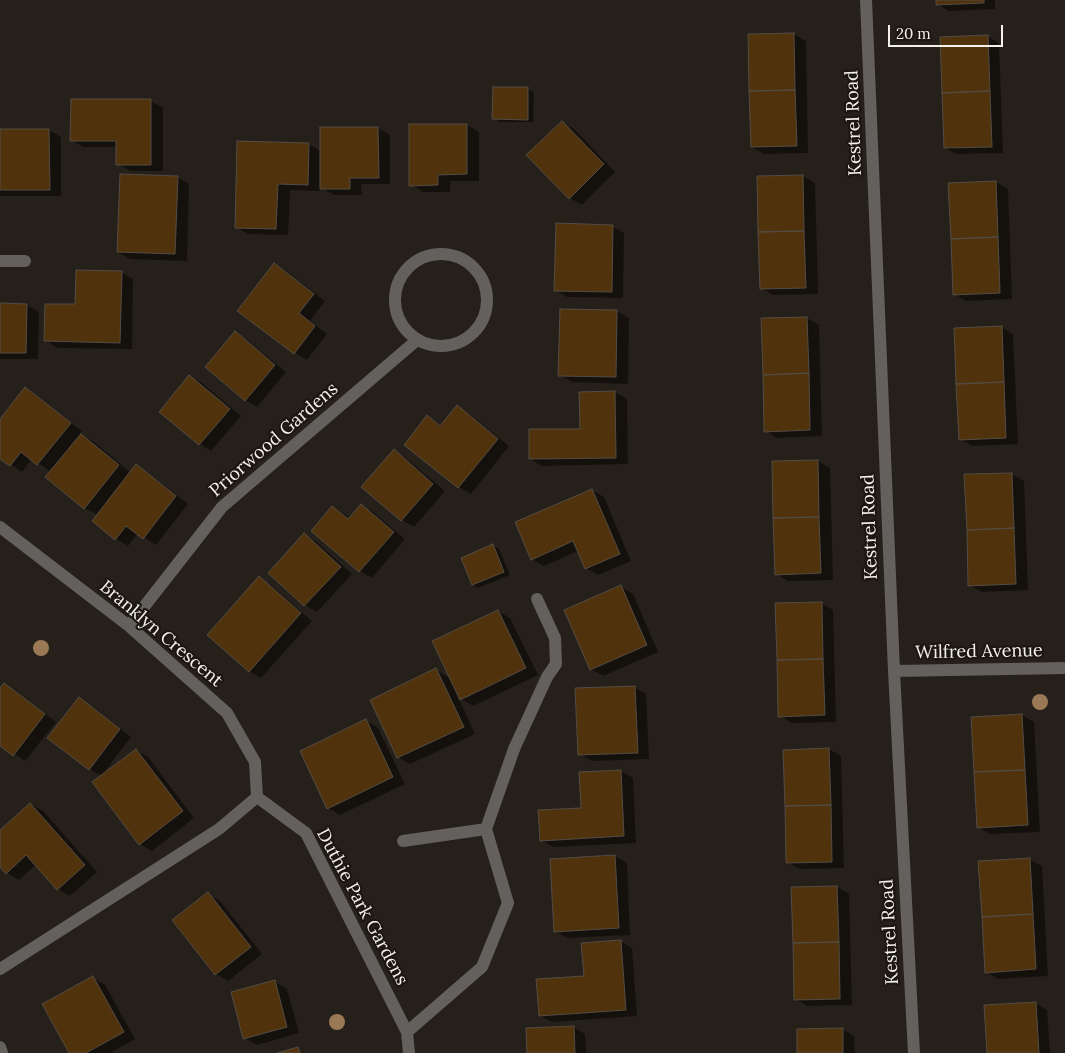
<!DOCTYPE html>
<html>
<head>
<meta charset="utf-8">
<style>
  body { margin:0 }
  #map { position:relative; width:1065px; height:1053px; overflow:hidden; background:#26201a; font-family:Lora,serif }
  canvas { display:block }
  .scale { position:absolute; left:888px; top:25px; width:115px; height:22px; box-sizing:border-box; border:2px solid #f4f0eb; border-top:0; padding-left:6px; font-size:15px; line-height:18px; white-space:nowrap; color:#f4f0eb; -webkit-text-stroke:4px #1c1711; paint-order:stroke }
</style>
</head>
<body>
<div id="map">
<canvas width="1065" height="1053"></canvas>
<div class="scale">20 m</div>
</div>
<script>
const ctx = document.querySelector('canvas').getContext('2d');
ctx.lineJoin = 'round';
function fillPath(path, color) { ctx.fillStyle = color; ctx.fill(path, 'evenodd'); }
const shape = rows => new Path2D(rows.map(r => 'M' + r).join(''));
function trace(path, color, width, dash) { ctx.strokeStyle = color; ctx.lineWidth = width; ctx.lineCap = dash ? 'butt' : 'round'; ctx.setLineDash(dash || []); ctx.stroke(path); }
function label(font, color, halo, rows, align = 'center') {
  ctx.font = font + ' Lora,serif'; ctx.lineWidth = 4.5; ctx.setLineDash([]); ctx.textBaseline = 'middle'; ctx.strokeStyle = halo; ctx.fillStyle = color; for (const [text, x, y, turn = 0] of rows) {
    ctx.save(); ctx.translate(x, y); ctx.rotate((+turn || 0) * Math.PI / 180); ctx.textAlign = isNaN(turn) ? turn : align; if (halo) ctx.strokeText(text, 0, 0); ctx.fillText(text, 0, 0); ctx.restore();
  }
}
fillPath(shape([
  [937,0,995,0,995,9,949,11,937,4],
  [794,34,806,41,808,153,764,154,752,147],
  [987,36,999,43,1003,153,957,154,945,148],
  [528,89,534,92,533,122,499,122,494,118],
  [151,101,163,108,163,171,130,171,118,164,118,147,83,147,71,140],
  [562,122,574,129,615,172,582,205,570,198],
  [467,125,479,132,479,181,450,181,450,192,423,192,411,185],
  [378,128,390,135,390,184,361,184,362,195,334,195,320,187,320,191,290,190,288,235,248,234,236,227,239,142,309,144,322,152],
  [0,130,49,130,61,137,61,196,0,196],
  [803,176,815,183,818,294,773,295,761,288],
  [177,177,189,184,187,261,130,259,118,252],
  [996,182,1008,189,1012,299,966,301,954,294],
  [612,226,624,233,623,298,567,297,555,290],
  [274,264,286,271,325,301,310,321,327,334,307,360,295,353,239,311],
  [121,272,133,279,132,349,58,348,46,341,76,306],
  [0,304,27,305,39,312,38,359,0,359],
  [617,311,629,318,628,384,572,382,560,375],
  [807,318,819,325,822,436,777,438,765,431],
  [1001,327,1013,334,1018,444,972,446,960,439],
  [235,333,247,340,286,372,257,407,245,400],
  [190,377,202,383,241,416,211,451,200,444,160,411],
  [25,389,37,396,82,431,69,447,70,449,82,435,94,442,131,473,136,466,148,473,188,504,156,545,138,533,128,546,116,539,93,521,98,515,85,508,51,472,32,459,22,472,0,457,0,421],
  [615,392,627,399,628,464,542,466,530,459,581,430],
  [457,407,469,414,509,446,471,494,459,487,405,444,428,417,442,426],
  [394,451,406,458,445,491,414,527,402,520,363,487],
  [818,461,830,468,833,580,788,581,776,574],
  [1012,474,1024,481,1028,590,982,592,970,585],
  [592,490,604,497,631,561,598,575,586,568,578,551,544,566,532,559],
  [361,505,373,512,405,539,372,578,360,571,333,507,350,518],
  [305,535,317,542,352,574,317,612,305,605,270,572],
  [493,545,499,549,510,575,478,588,473,584],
  [259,578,271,585,312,621,261,678,249,671],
  [621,587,633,594,658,652,603,676,591,669],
  [821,603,833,610,836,722,792,723,780,716],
  [498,611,510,618,538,675,473,706,458,697,475,734,410,764,398,757,436,670,452,679],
  [4,685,16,691,56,722,25,761,0,744,0,690],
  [634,687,646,694,649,759,592,761,580,754],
  [80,699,92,706,131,737,102,775,136,750,148,757,194,818,152,851,140,844,102,776,89,769],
  [1022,715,1034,722,1040,832,990,834,978,827],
  [366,721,378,728,405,784,340,815,328,808],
  [829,749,841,756,844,868,799,869,787,862],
  [621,771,633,778,636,843,553,847,541,840,582,809],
  [31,804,43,811,97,872,70,896,58,889,36,864,19,880,7,873,0,865,0,831],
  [615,856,627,863,630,935,567,938,555,931],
  [1030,860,1042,866,1048,976,998,979,986,972],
  [837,887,849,894,852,1005,807,1006,795,999],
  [208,894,220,901,262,954,228,981,216,974],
  [620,941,632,948,637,1016,552,1022,540,1016,586,977],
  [93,978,105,985,135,1039,110,1053,70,1053],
  [275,982,287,989,299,1033,257,1045,245,1038],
  [1035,1003,1047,1010,1050,1053,988,1053],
  [573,1027,585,1034,586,1053,528,1053],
  [842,1029,854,1036,855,1053,798,1053]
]), '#0007');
const building = shape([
  [936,0,984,0,984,3,936,5,936,0],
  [794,33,795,90,749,91,748,34,794,33],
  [988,35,990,91,942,93,940,37,988,35],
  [493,87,528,87,528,120,492,119,493,87],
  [795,90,797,146,751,147,749,91,795,90],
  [990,91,992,147,944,148,942,93,990,91],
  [71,99,151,99,151,165,116,165,116,141,70,141,71,99],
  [562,121,604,164,569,199,526,155,562,121],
  [409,124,467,124,467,174,438,175,438,185,409,186,409,124],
  [320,127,378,127,379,178,350,178,350,189,320,189,320,127],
  [0,129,49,129,50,190,0,190,0,129],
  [237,141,309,143,308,185,278,184,276,229,235,228,237,141],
  [120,174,178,176,175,254,117,252,120,174],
  [803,175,804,231,758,232,757,176,803,175],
  [996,181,998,237,951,239,948,183,996,181],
  [556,223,613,225,612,292,554,291,556,223],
  [804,231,806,288,760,289,758,232,804,231],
  [998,237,1000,293,953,295,951,239,998,237],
  [274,263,314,294,299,313,315,326,294,354,237,311,274,263],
  [76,270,122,271,120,343,44,341,45,304,75,304,76,270],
  [0,303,27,304,26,353,0,353,0,303],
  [560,309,617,310,616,377,558,376,560,309],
  [807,317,809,373,763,375,761,318,807,317],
  [1002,326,1004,382,956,384,954,328,1002,326],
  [235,331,275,365,245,401,205,367,235,331],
  [809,373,810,430,764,432,763,375,809,373],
  [189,375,230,409,199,445,159,412,189,375],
  [1004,382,1006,438,959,440,956,384,1004,382],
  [25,387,71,423,37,465,21,452,10,466,0,459,0,419,25,387],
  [615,391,616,458,529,459,529,429,580,429,579,392,615,391],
  [457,405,498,439,458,488,404,445,427,415,440,426,457,405],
  [81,434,119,465,84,509,45,477,81,434],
  [394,449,433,484,401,521,361,487,394,449],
  [818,460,819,517,773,518,772,461,818,460],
  [136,464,176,496,143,539,126,526,115,540,92,521,136,464],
  [1012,473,1014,528,967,530,964,474,1012,473],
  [592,489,620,554,585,569,573,541,531,560,515,522,592,489],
  [361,504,394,532,359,572,311,531,332,506,348,519,361,504],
  [819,517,821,573,775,575,773,518,819,517],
  [1014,528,1016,584,968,586,967,530,1014,528],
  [304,533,341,567,304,606,268,573,304,533],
  [493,544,504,572,472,585,461,558,493,544],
  [259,576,301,613,249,672,207,635,259,576],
  [621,585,647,645,590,670,564,610,621,585],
  [822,602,823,659,777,660,775,603,822,602],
  [498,610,526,668,460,700,432,641,498,610],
  [823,659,825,715,778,717,777,660,823,659],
  [436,668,464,727,397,758,370,700,436,668],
  [4,683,45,714,13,756,0,746,0,688,4,683],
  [635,686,638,753,578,755,575,688,635,686],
  [79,697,120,729,89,770,47,738,79,697],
  [1022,714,1025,770,974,772,971,717,1022,714],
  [366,719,393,777,327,809,300,751,366,719],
  [829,748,831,805,785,806,783,750,829,748],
  [136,749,183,811,139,845,92,782,136,749],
  [621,770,624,836,540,841,538,810,581,808,579,772,621,770],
  [1025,770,1028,825,977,828,974,772,1025,770],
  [30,803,85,865,57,890,26,855,6,874,0,867,0,830,30,803],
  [831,805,832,862,786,863,785,806,831,805],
  [615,855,619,928,554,932,550,859,615,855],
  [1030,858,1033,914,982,917,978,861,1030,858],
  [837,886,839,942,793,943,791,887,837,886],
  [208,892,251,947,215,975,172,920,208,892],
  [1033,914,1036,969,985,973,982,917,1033,914],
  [621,940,626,1010,539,1016,536,979,584,976,581,943,621,940],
  [839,942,840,999,794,1000,793,943,839,942],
  [93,976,124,1032,86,1053,69,1053,42,1004,93,976],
  [275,980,287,1027,243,1039,231,992,275,980],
  [1036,1002,1039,1053,987,1053,984,1005,1036,1002],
  [574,1026,575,1053,527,1053,526,1028,574,1026],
  [843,1028,843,1053,797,1053,797,1029,843,1028],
  [298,1047,300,1053,277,1053,298,1047]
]);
fillPath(building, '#50330c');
trace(building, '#534c45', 1);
trace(shape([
  [514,749,547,677,556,664,555,638,537,599]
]), '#63605d', 12);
trace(shape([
  [866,0,894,671,914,1053],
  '395 300a46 46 0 1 1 92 0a46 46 0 1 1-92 0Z',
  [0,261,25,261],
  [0,527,129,626,227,713,255,762,257,797],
  [129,626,222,507,417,340],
  [894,671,1065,668],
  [257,797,306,833,407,1032,409,1053],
  [403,841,486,829],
  [0,969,219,829,257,797],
  [407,1032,482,967,508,903,486,829,514,749],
  [0,1047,2,1053]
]), '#63605d', 12);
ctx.fillStyle = '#9a7a56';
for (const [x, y] of [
  [41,648],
  [1040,702],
  [337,1022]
]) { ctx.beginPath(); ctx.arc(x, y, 8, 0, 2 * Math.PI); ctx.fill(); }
label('18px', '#f4f0eb', '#1c1711', [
  ["Kestrel Road",854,123,-92],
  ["Priorwood Gardens",274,440,-41],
  ["Kestrel Road",870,527,-92],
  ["Branklyn Crescent",161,634,40],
  ["Wilfred Avenue",979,652,-1],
  ["Duthie Park Gardens",362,907,62],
  ["Kestrel Road",890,932,-93]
]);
</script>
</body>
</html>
